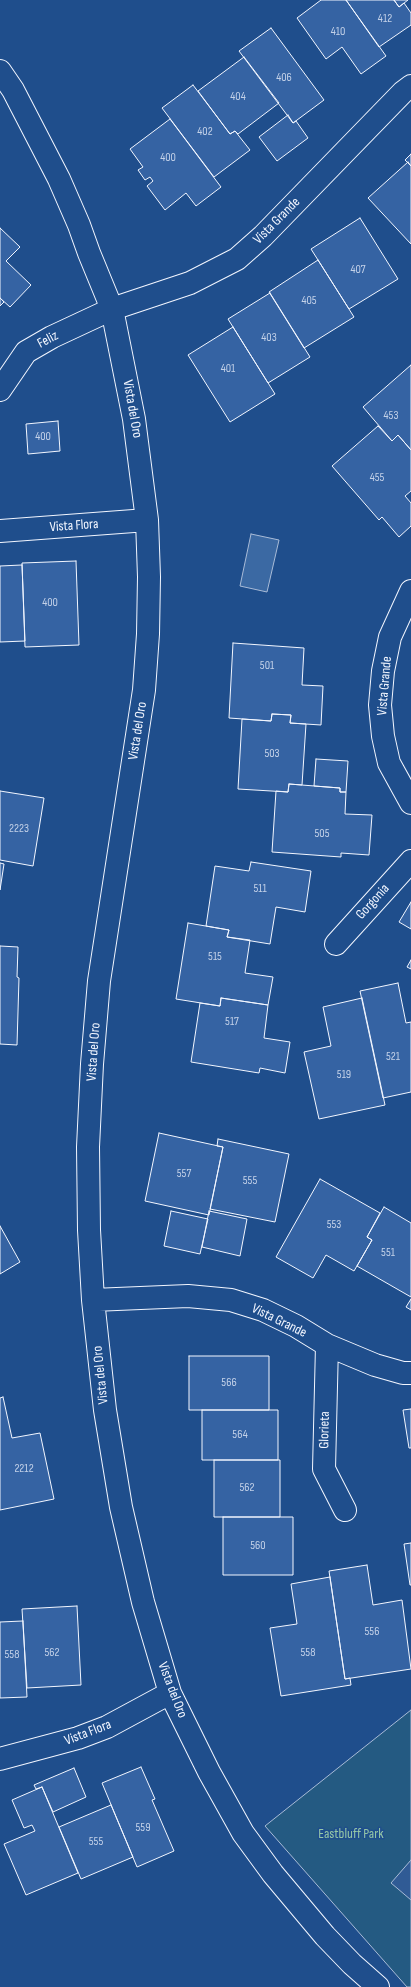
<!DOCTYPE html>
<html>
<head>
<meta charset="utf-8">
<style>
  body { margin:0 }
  canvas { display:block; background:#1f4e8c }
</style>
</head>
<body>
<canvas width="411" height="1987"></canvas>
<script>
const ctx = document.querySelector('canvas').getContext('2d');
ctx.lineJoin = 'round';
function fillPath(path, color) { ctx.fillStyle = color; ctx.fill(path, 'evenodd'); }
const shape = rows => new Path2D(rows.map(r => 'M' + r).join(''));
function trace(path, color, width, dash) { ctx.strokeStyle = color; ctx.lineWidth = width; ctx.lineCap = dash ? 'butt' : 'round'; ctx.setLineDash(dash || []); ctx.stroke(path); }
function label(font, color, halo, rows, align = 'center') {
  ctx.font = font + ' "Sofia Sans Condensed",sans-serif'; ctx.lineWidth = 3; ctx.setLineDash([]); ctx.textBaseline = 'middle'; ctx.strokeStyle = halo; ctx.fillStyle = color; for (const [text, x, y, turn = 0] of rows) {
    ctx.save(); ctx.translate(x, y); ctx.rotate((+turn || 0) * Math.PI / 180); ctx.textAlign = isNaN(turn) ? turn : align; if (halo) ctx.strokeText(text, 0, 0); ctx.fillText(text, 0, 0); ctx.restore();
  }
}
const green = shape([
  [411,1710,411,1987,407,1987,265,1826,411,1710]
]);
fillPath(green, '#245a82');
trace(green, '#a8bbd7', 1);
const parking = shape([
  [411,1860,411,1900,391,1883,411,1860]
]);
fillPath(parking, '#305b95');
trace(parking, '#a8bbd7', 1);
const water = shape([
  [251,534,279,540,267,592,240,586,251,534]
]);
fillPath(water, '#3b69a3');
trace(water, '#a8bbd7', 1);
const building = shape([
  [321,0,346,0,386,56,361,74,342,47,326,59,297,18,321,0],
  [346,0,394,0,399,7,404,3,411,13,411,25,379,47,346,0],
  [394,0,408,0,399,7,394,0],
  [271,28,324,100,293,123,239,51,271,28],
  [244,57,279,103,238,134,235,131,230,134,198,91,244,57],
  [193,85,230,134,235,131,250,150,214,177,162,108,193,85],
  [288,115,293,123,296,121,308,138,277,161,259,137,288,115],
  [170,119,221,187,196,206,186,193,165,210,147,186,153,181,150,177,145,180,138,170,143,167,130,149,170,119],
  [411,154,411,166,405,160,411,154],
  [408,162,411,166,411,244,368,198,408,162],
  [360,218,398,279,349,309,311,249,360,218],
  [0,228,20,247,6,261,31,285,10,307,0,298,0,228],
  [318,260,354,317,304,348,269,292,318,260],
  [270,293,310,357,268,383,228,319,270,293],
  [0,298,4,302,0,306,0,298],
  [233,327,275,394,230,422,188,355,233,327],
  [411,365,411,450,398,435,392,441,363,407,411,365],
  [58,421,60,451,28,454,26,424,58,421],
  [378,426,392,441,398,435,411,450,411,491,405,496,411,503,411,526,399,537,382,517,379,520,332,466,378,426],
  [76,561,79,645,25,647,22,563,76,561],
  [22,565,25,641,0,642,0,566,22,565],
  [233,643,304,648,302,685,323,686,321,725,290,723,291,715,272,714,271,721,229,718,233,643],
  [272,714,291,715,290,723,306,724,302,785,289,784,288,792,238,789,242,719,271,721,272,714],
  [316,759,348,761,346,792,340,792,340,788,314,786,316,759],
  [289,784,340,788,340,792,346,792,345,814,372,815,369,855,341,853,341,857,272,852,276,791,288,792,289,784],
  [0,791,44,798,33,866,0,860,0,791],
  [251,862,311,871,305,912,276,907,270,944,227,937,229,930,206,926,215,866,249,871,251,862],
  [0,863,4,864,0,890,0,863],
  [411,902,411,929,399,922,411,902],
  [188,923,229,930,227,937,250,940,245,973,273,977,268,1005,221,998,220,1006,176,999,188,923],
  [0,946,18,947,17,977,19,978,17,1045,0,1044,0,946],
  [411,960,411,969,407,967,411,960],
  [398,983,406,1023,411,1022,411,1092,383,1098,360,991,398,983],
  [221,998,268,1005,264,1038,290,1042,285,1073,260,1068,259,1073,191,1062,200,1003,220,1006,221,998],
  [362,998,385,1105,319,1119,304,1052,331,1046,323,1007,362,998],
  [159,1133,223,1147,209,1215,145,1201,159,1133],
  [218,1139,289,1154,275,1222,210,1209,223,1147,217,1146,218,1139],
  [320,1179,380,1213,367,1237,372,1240,354,1271,326,1255,313,1278,276,1257,320,1179],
  [384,1207,411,1223,411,1297,357,1266,372,1240,367,1237,384,1207],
  [171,1211,208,1219,200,1254,164,1246,171,1211],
  [209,1211,247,1219,240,1256,202,1247,209,1211],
  [0,1226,20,1262,0,1274,0,1226],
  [411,1299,411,1310,406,1307,411,1299],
  [189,1356,269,1356,269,1410,189,1410,189,1356],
  [3,1397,12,1438,40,1433,54,1499,0,1510,0,1398,3,1397],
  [411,1409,411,1448,409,1448,403,1410,411,1409],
  [202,1410,278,1410,278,1460,202,1460,202,1410],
  [214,1460,280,1460,280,1517,214,1517,214,1460],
  [223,1517,293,1517,293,1575,223,1575,223,1517],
  [411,1543,411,1585,410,1585,404,1544,411,1543],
  [367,1565,373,1605,402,1600,411,1669,345,1679,329,1571,367,1565],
  [330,1577,345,1679,350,1678,351,1685,281,1696,270,1628,297,1624,291,1584,330,1577],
  [77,1606,81,1685,27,1688,22,1609,77,1606],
  [23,1621,27,1697,0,1698,0,1622,23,1621],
  [141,1767,155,1799,152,1800,174,1851,137,1867,102,1783,141,1767],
  [74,1768,86,1797,53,1812,42,1787,36,1789,34,1785,74,1768],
  [42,1787,78,1873,26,1895,4,1844,35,1831,32,1825,24,1828,12,1800,42,1787],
  [111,1805,133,1857,81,1879,59,1827,111,1805]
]);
fillPath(building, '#3563a3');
trace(building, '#f2f6ff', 1);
const minor = shape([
  [0,71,13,90,59,179,79,225,89,253,112,309,134,419,147,520,149,577,148,634,144,690,99,981,92,1064,88,1147,89,1230,93,1300,105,1410,121,1507,143,1602,170,1693,209,1772,243,1833,273,1874,325,1936,352,1964,378,1987],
  [0,390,26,352,52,337,112,309,190,283,237,259,263,236,403,92,411,86],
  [0,531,147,520],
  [411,591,390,637,383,671,380,705,383,736,389,763,411,803],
  [336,944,411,861],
  [93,1300,188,1296,231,1300,263,1310,296,1326,327,1345,375,1365,403,1373,411,1373],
  [327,1345,324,1469,345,1510],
  [0,1759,78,1738,107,1727,170,1693]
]);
trace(minor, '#f2f6ff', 24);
trace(minor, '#1f4e8c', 22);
label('12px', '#c3d1e8', null, [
  ["412",385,19],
  ["410",338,32],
  ["406",284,78],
  ["404",238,97],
  ["402",205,132],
  ["400",168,158],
  ["407",358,270],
  ["405",309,301],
  ["403",269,338],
  ["401",228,369],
  ["453",391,416],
  ["400",43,437],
  ["455",377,478],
  ["400",50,603],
  ["501",267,666],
  ["503",272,754],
  ["2223",19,829],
  ["505",322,834],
  ["511",260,889],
  ["515",215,957],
  ["517",232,1022],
  ["521",393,1057],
  ["519",344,1075],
  ["557",184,1174],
  ["555",250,1181],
  ["553",334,1225],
  ["551",388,1253],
  ["566",229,1383],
  ["564",240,1435],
  ["2212",24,1469],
  ["562",247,1488],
  ["560",258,1546],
  ["556",372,1632],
  ["562",52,1653],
  ["558",308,1653],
  ["558",12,1655],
  ["559",143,1828],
  ["555",96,1842]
]);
label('14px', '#f2f6ff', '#1f4e8c', [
  ["Vista Grande",277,221,-45],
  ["Feliz",48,340,-28],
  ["Vista del Oro",132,409,80],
  ["Vista Flora",74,526,-4],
  ["Vista Grande",385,686,-85],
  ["Vista del Oro",138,731,-81],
  ["Gorgonia",373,902,-48],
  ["Vista del Oro",94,1052,-86],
  ["Vista Grande",279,1321,26],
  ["Vista del Oro",101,1375,-96],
  ["Glorieta",325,1430,-89],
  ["Vista del Oro",172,1690,69],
  ["Vista Flora",88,1733,-21]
]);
label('14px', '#97c8a6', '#1f4e8c', [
  ["Eastbluff Park",351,1834]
]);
</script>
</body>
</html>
